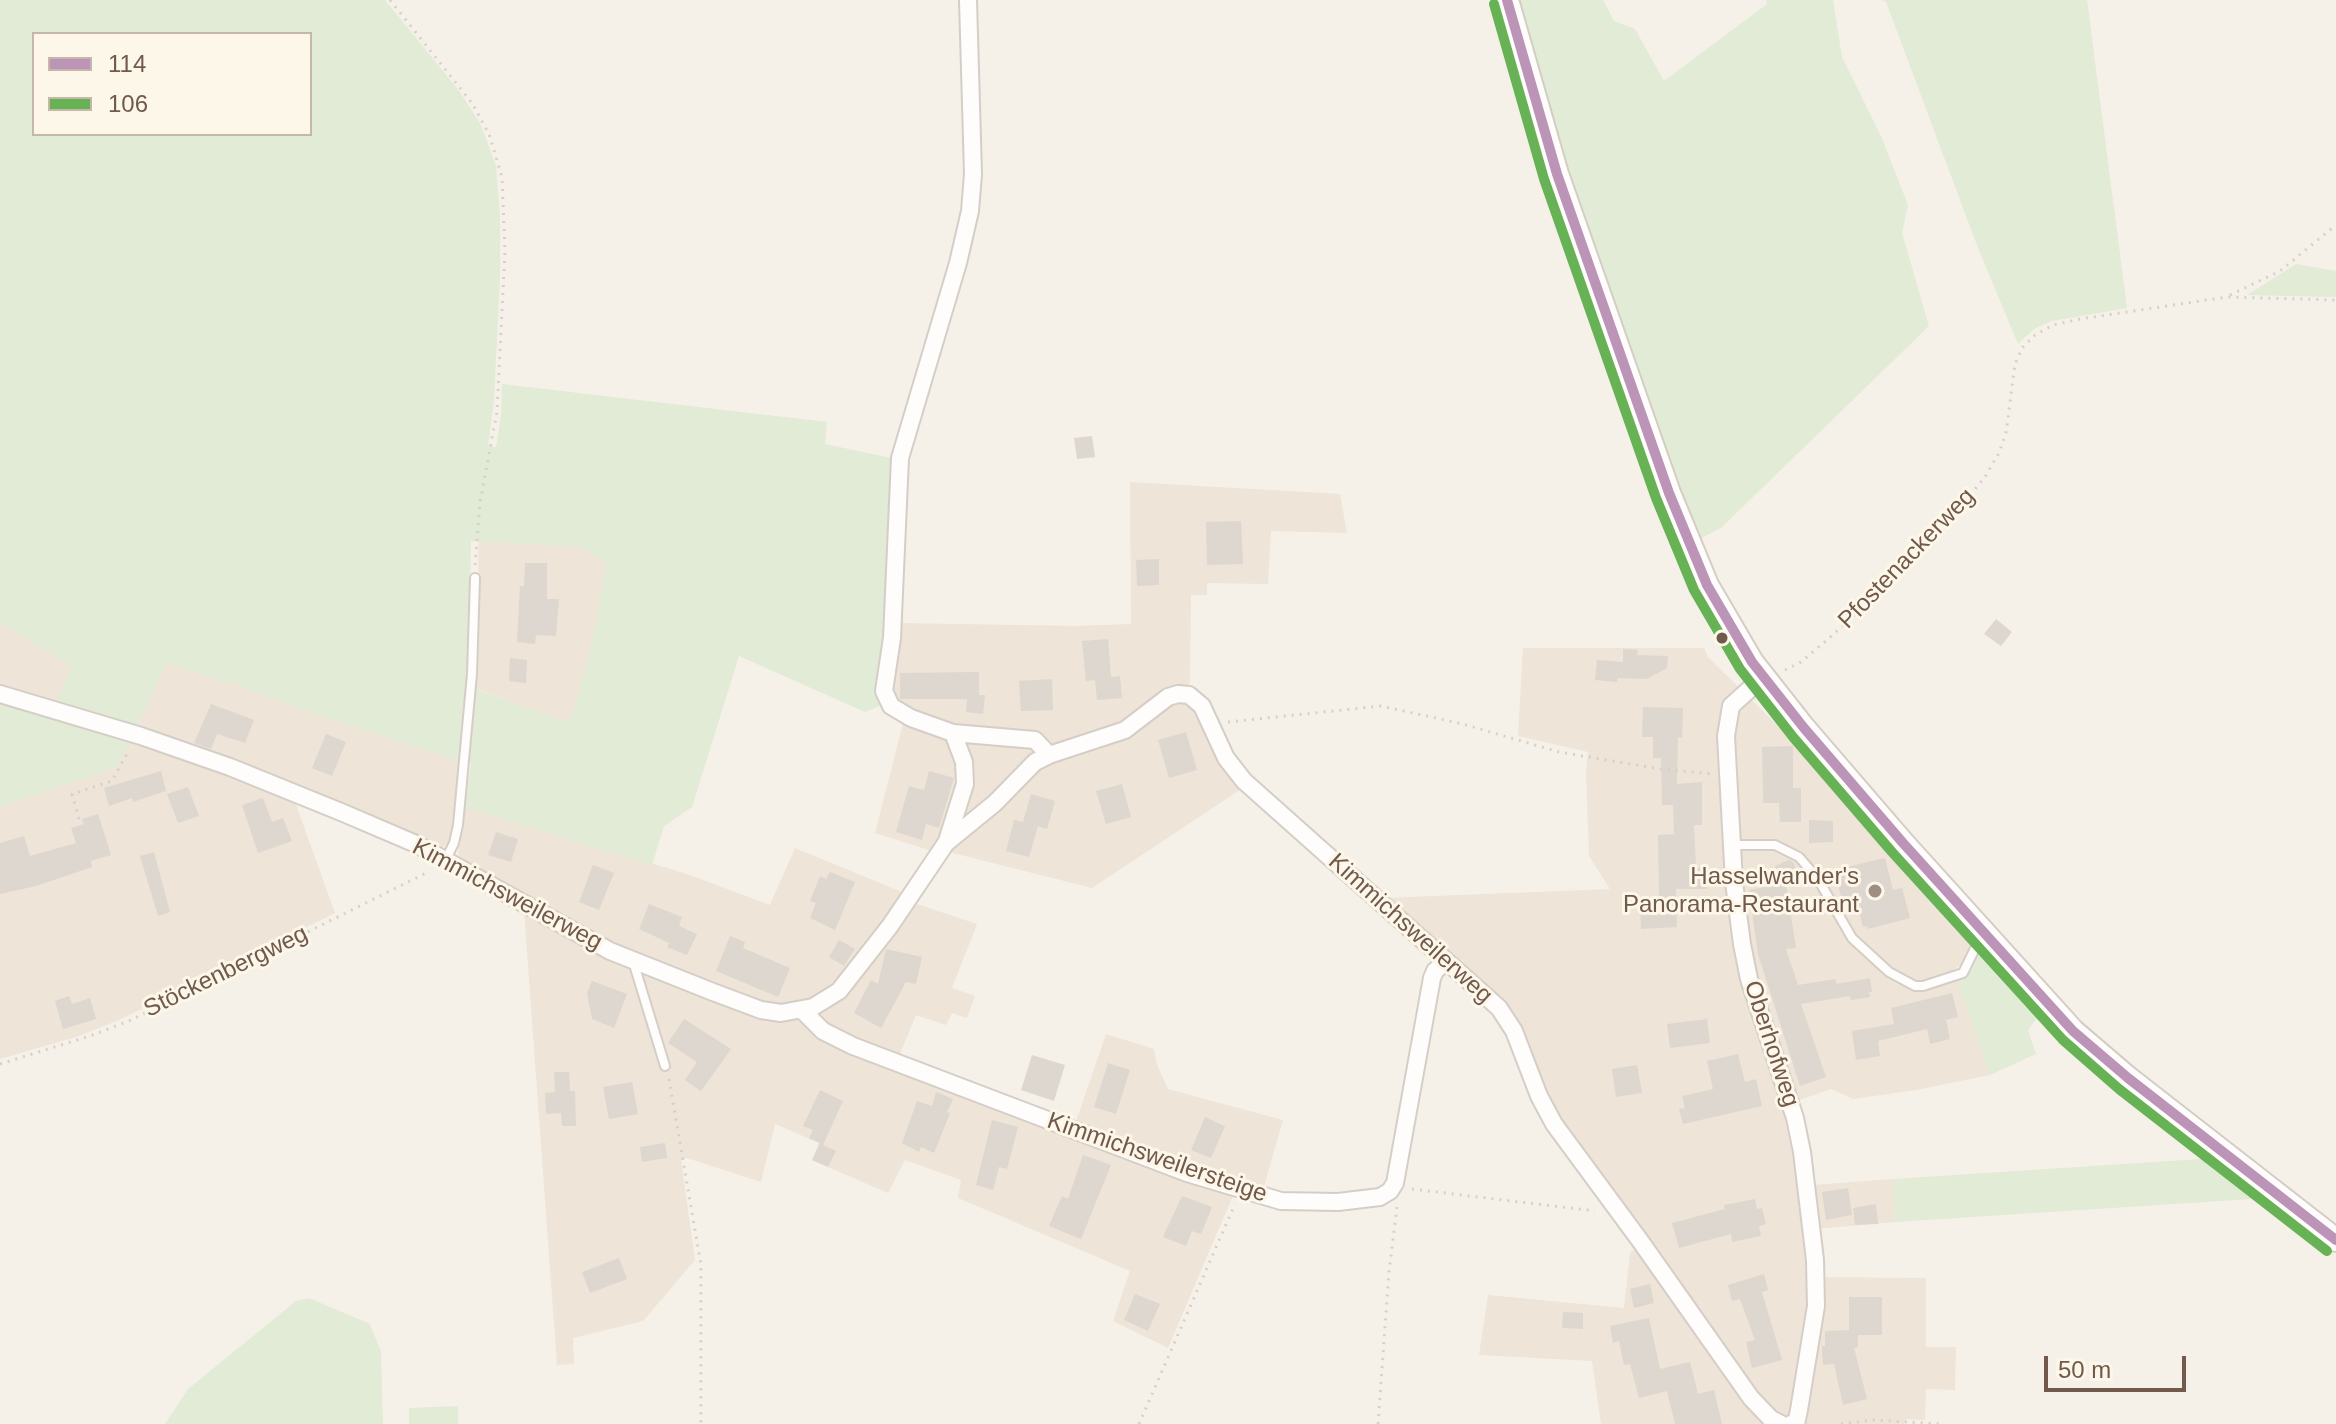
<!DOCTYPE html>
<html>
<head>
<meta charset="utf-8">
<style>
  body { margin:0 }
  #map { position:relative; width:2336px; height:1424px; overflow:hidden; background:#f5f1e9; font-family:Helvetica,sans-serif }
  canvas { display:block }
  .legend { position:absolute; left:32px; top:32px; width:280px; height:104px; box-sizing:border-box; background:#fdf7ea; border:2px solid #c5b8ab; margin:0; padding:10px 14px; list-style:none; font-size:24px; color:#715a4c }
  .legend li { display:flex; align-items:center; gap:16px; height:40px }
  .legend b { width:40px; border:2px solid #c5b8ab }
  .scale { position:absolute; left:2044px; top:1356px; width:142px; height:36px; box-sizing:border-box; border:4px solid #715a4c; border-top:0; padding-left:10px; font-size:24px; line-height:28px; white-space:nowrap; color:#715a4c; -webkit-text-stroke:6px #fdf7ea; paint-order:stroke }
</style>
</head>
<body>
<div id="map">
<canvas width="2336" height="1424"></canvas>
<ul class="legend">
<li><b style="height:10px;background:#bb94b8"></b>114</li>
<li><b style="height:10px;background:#66b254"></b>106</li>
</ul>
<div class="scale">50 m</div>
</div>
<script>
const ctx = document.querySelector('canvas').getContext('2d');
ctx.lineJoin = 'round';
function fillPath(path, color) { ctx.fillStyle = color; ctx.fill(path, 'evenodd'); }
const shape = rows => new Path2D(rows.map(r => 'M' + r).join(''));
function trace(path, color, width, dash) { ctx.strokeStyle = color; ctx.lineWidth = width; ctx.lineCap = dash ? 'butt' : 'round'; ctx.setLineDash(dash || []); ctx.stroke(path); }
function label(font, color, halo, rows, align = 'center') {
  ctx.font = font + ' Helvetica,sans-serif'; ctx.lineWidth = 6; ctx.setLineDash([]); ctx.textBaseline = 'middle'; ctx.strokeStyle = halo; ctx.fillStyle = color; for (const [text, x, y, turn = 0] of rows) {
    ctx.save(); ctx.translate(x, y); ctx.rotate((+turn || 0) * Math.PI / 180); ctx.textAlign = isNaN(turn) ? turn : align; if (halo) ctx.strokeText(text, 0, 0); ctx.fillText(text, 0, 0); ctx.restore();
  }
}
fillPath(shape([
  [1130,482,1340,494,1347,533,1271,531,1268,584,1207,583,1207,595,1191,595,1190,683,1187,686,1188,704,1197,712,1243,788,1092,888,949,852,917,904,977,924,952,988,975,996,967,1018,952,1013,946,1025,916,1015,898,1059,1071,1136,1106,1034,1154,1049,1157,1065,1168,1089,1283,1120,1263,1190,1238,1184,1168,1348,1113,1321,1130,1271,958,1198,961,1180,905,1160,888,1193,812,1160,819,1143,775,1124,761,1182,687,1158,681,1159,695,1260,643,1321,573,1338,574,1364,557,1365,523,897,460,861,458,854,465,807,687,874,770,905,795,848,904,893,932,851,875,833,907,708,898,703,890,686,897,623,1077,626,1131,624],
  [479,541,583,547,608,565,586,668,569,722,475,689],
  [0,623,72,666,56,706,0,689],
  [1523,648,1704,648,1708,657,1781,729,1883,844,1896,852,1973,938,1962,964,1954,970,1990,1075,1916,1090,1853,1099,1831,1089,1782,1106,1797,1177,1813,1185,1893,1179,1895,1222,1803,1230,1808,1277,1926,1278,1926,1347,1956,1347,1955,1390,1926,1389,1925,1420,1905,1419,1904,1424,1601,1424,1592,1361,1479,1355,1488,1295,1624,1308,1630,1253,1647,1240,1562,1122,1546,1093,1523,1037,1384,898,1610,889,1589,856,1586,771,1588,752,1518,736],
  [167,662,232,684,238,682,242,687,319,715,460,761,453,826,448,843,441,848,436,847,294,799,335,913,119,1020,79,1036,0,1059,0,807,118,767]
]), '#eee4d7');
fillPath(shape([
  [0,0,385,0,460,92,481,125,496,166,500,216,500,277,494,402,488,446,496,447,501,416,502,384,827,422,825,444,896,459,890,609,878,694,882,705,865,712,739,656,692,807,664,826,652,865,465,807,471,762,460,761,319,715,241,687,238,682,232,684,167,663,118,767,0,807,0,700,51,715,72,666,0,623],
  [34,34,310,34,310,134,34,134],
  [471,541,583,547,607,564,586,668,569,722,468,687],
  [1516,0,1603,0,1614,21,1635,29,1664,81,1767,4,1766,0,1833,0,1842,57,1881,136,1908,205,1902,233,1929,326,1722,527,1698,540,1679,497,1567,175],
  [1882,0,2087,0,2127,308,2052,321,2034,329,2018,344,1978,248,1886,2],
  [2296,264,2336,271,2336,297,2247,295],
  [1984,952,2042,1012,2028,1030,2036,1054,1990,1075,1957,981,1967,976,1977,956],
  [2216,1158,2267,1198,1895,1222,1893,1179],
  [309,1298,370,1324,381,1352,383,1424,165,1424,188,1389,296,1301],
  [458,1406,458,1424,409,1424,409,1408]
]), '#e1ebd5');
fillPath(shape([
  [1092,436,1095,457,1077,459,1074,438],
  [1241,521,1243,564,1207,565,1206,522],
  [1159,559,1159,585,1137,586,1136,560],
  [525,563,547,563,547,599,559,599,556,636,536,635,535,644,517,642,520,586,524,586],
  [1996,619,2012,632,2001,646,1984,634],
  [1108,639,1111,677,1120,676,1122,698,1097,700,1095,680,1086,681,1082,641],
  [1623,649,1638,650,1637,655,1668,656,1667,668,1647,679,1618,678,1617,682,1595,680,1597,660,1623,662],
  [510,658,527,660,526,683,509,681],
  [979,672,979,695,985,695,983,714,966,712,967,699,900,699,900,673],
  [1052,679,1053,710,1021,711,1019,681],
  [211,704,254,720,245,743,217,734,211,749,194,743],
  [1643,707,1683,708,1682,738,1678,737,1677,784,1702,782,1702,825,1694,825,1696,868,1707,868,1707,889,1676,889,1677,927,1641,929,1640,901,1659,900,1658,835,1674,834,1673,805,1662,805,1661,758,1653,758,1653,737,1642,737],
  [1186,732,1197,770,1169,778,1158,740],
  [326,734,346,742,332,776,312,768],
  [1793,746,1793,788,1801,788,1801,822,1780,822,1779,803,1763,803,1762,747],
  [161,771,166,791,133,802,132,798,109,806,104,788],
  [929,771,954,778,939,828,926,824,922,840,896,832,909,786,924,790],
  [1122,784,1131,817,1106,824,1096,791],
  [188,787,199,816,178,823,167,794],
  [1031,794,1055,801,1047,829,1038,826,1029,857,1006,851,1014,820,1023,822],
  [263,798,272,822,283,818,292,841,258,853,242,805],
  [98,814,111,855,91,861,92,867,36,886,0,894,0,843,24,836,30,856,76,843,71,828,84,824,82,819],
  [1809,820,1833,821,1833,842,1809,843],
  [496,832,518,839,511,862,488,855],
  [154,852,170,912,158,916,140,856],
  [1885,858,1893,890,1902,888,1910,918,1868,929,1867,926,1863,927,1857,903,1844,907,1834,870],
  [1789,860,1793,862,1799,875,1782,882,1775,866],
  [593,865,614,873,599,910,579,902],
  [830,872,855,882,835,930,810,918,816,903,810,901,820,876,826,879],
  [1786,883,1796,948,1786,949,1798,985,1836,979,1836,984,1870,978,1872,992,1869,992,1870,997,1851,1000,1850,996,1801,1004,1826,1077,1800,1086,1758,954,1749,890],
  [649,904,682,917,679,926,697,934,687,955,667,947,669,943,639,929],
  [730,936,745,942,743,948,790,968,778,997,716,971],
  [839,940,855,949,844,966,829,957],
  [886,949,922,957,916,984,906,982,881,1028,854,1013,871,980,878,984],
  [592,981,627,994,614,1028,592,1019,587,993],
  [1952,993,1958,1017,1946,1020,1950,1039,1930,1044,1927,1029,1878,1041,1880,1056,1856,1060,1852,1031,1894,1024,1891,1008],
  [69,996,72,1004,90,998,96,1019,63,1029,55,1001],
  [684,1019,731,1049,701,1091,685,1080,697,1062,668,1043],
  [1707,1019,1710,1043,1670,1048,1667,1024],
  [1738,1054,1745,1082,1756,1079,1762,1106,1683,1124,1679,1109,1685,1108,1682,1096,1713,1089,1707,1061],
  [1032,1055,1065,1065,1054,1101,1021,1090],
  [1108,1063,1130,1070,1116,1114,1094,1107],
  [1637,1065,1642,1093,1616,1097,1612,1069],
  [554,1072,569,1072,570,1091,575,1091,576,1126,562,1126,561,1113,546,1114,545,1093,555,1092],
  [632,1082,638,1114,609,1119,603,1087],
  [820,1090,843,1101,823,1145,836,1151,828,1167,812,1160,820,1143,809,1138,813,1130,803,1126],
  [936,1092,953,1099,947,1112,950,1113,934,1153,921,1147,919,1152,902,1143,917,1101,932,1106],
  [1205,1117,1225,1126,1211,1158,1191,1150],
  [992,1120,1018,1127,1007,1169,999,1167,993,1190,976,1185],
  [665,1143,667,1158,642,1162,640,1147],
  [1083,1155,1111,1165,1081,1239,1049,1226,1062,1196,1068,1199],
  [1848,1188,1852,1215,1826,1220,1822,1192],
  [1182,1196,1212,1207,1201,1234,1192,1231,1186,1246,1163,1237],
  [1755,1199,1757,1209,1762,1208,1766,1224,1759,1226,1761,1236,1732,1242,1731,1234,1679,1248,1672,1223,1725,1209,1724,1205],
  [1876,1204,1878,1224,1855,1225,1853,1208],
  [619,1258,627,1279,590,1293,582,1272],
  [1764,1274,1768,1290,1762,1292,1782,1360,1752,1368,1746,1342,1755,1340,1740,1299,1732,1301,1728,1285],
  [1650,1284,1654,1303,1634,1308,1630,1289],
  [1135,1294,1160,1304,1148,1331,1124,1320],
  [1849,1297,1882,1297,1882,1335,1858,1335,1858,1347,1854,1348,1867,1399,1843,1405,1834,1364,1823,1365,1822,1346,1825,1346,1825,1331,1849,1330],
  [1563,1312,1583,1313,1583,1329,1562,1328],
  [1649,1318,1660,1369,1690,1362,1698,1394,1714,1390,1722,1424,1675,1424,1667,1391,1639,1398,1630,1364,1624,1365,1619,1341,1613,1343,1610,1326]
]), '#ded7cf');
const service = shape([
  [1732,845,1775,845,1799,857,1818,879,1852,938,1889,972,1915,986,1923,986,1963,973,1981,936],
  [445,861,454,843,458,825,472,674,475,578],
  [633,961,665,1066]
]);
const minor = shape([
  [968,0,973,174,970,211,958,263,900,458,892,638,884,691,891,706,911,718,953,733,1035,740,1049,755],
  [1763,677,1731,706,1726,736,1734,882,1742,944,1749,979,1795,1118,1802,1152,1815,1260,1816,1306,1799,1410,1796,1424,1791,1424],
  [0,694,141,736,230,767,341,812,416,844,610,951,713,992,761,1010,781,1013,813,1007,839,991,890,926,946,843,995,803,1035,762,1049,755,1125,730,1168,697,1178,694,1189,695,1202,706,1226,758,1244,781,1499,1008,1514,1031,1539,1096,1554,1124,1641,1242,1751,1398,1771,1419,1781,1424],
  [947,841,965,784,964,762,953,733],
  [802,1010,823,1031,853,1046,1187,1173,1281,1201,1338,1202,1380,1197,1390,1191,1395,1183,1432,978,1435,971,1446,961]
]);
const secondary = shape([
  [1507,0,1557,174,1669,493,1707,585,1752,662,1804,728,1903,843,2073,1031,2128,1078,2336,1240]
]);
trace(service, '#d4cec7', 12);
trace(minor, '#d4cec7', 20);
trace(secondary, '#d4cdc6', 26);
trace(shape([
  [390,0,472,103,489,134,502,177,505,251,497,412,480,502,475,566],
  [2230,295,2280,271,2336,225],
  [1785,670,1801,662,1827,640,1879,593,1946,524,1985,477,1999,453,2006,433,2015,364,2022,348,2035,335,2053,325,2080,319,2227,297,2336,300],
  [1228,722,1381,706,1463,724,1559,752,1661,769,1712,774],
  [79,819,72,794,112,781,129,750],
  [0,1064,90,1036,131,1020,428,872],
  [669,1079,701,1265,701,1424],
  [1412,1189,1595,1211],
  [1139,1424,1235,1204],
  [1378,1424,1389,1272,1397,1207],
  [1841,1424,1873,1420,1941,1424]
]), '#d7d0ca', 3, [2, 6]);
trace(service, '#fefdfc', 8);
trace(minor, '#fefdfc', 16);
trace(secondary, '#fefdfc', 22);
trace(shape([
  [1507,0,1557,174,1669,493,1707,585,1752,662,1804,728,1903,843,2073,1031,2128,1078,2336,1240]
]), '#bb94b8', 10);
trace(shape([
  [1494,4,1544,179,1656,498,1694,590,1740,669,1793,737,1892,852,2063,1040,2119,1089,2327,1251]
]), '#66b254', 10);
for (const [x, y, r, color] of [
  [1722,638,7,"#715a4c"],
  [1875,891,8,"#9f8f83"]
]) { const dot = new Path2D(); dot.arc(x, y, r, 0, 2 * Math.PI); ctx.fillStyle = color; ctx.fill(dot); trace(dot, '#fdf7ea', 3); }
label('24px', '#715a4c', '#fdf7ea', [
  ["Pfostenackerweg",1907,559,-46],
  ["Kimmichsweilerweg",507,895,28],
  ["Kimmichsweilerweg",1410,929,42],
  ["Stöckenbergweg",226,972,-26],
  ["Oberhofweg",1771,1044,72],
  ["Kimmichsweilersteige",1157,1158,19]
]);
label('24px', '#715a4c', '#fdf7ea', [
  ["Hasselwander's",1859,877],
  ["Panorama-Restaurant",1859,905]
], 'right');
</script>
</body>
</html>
